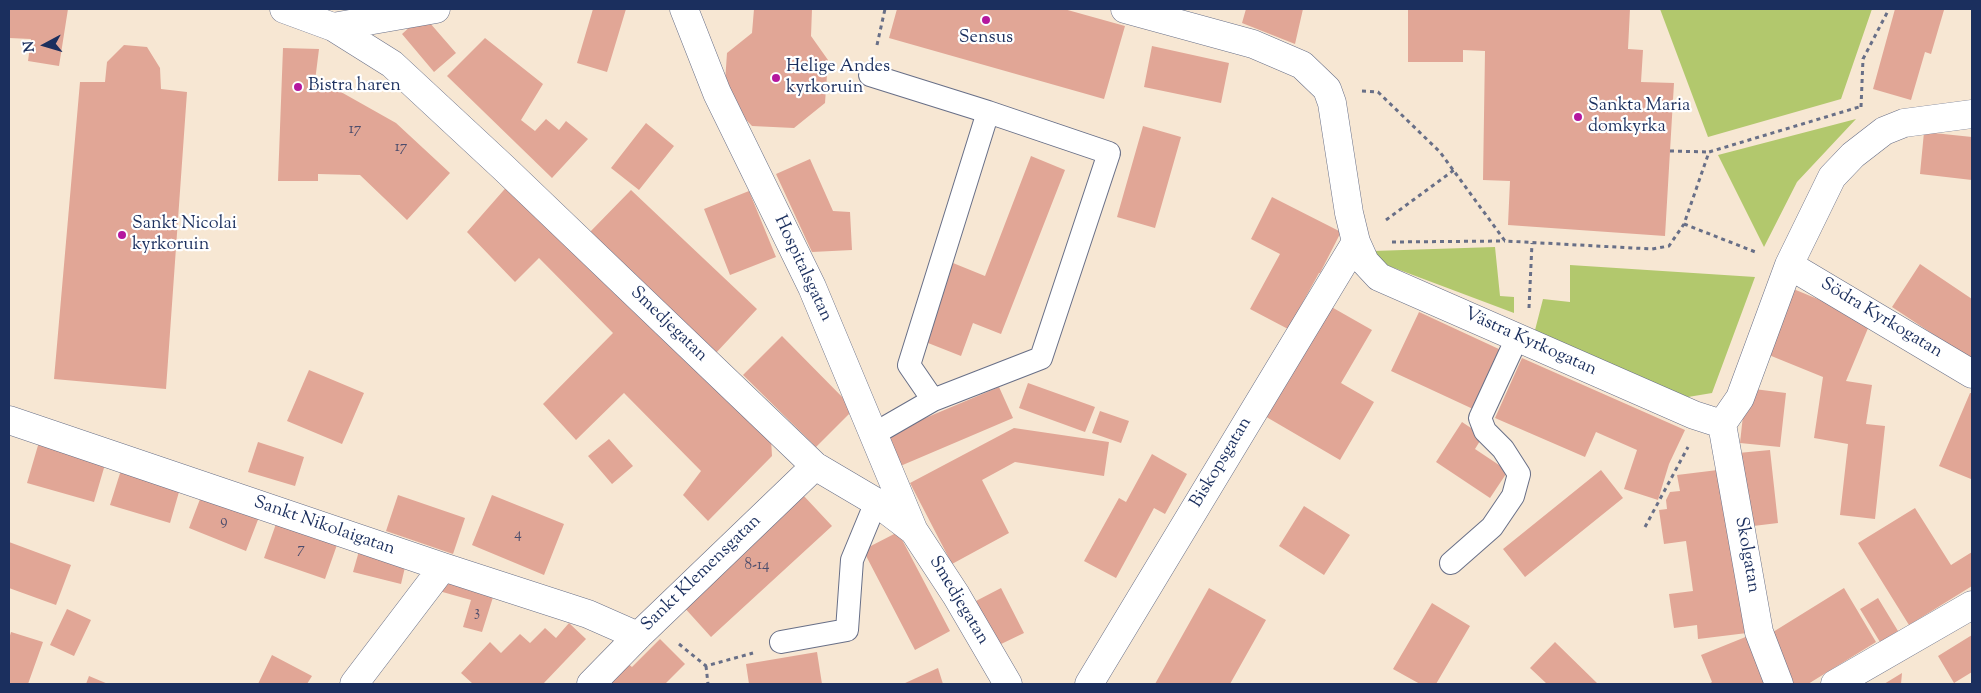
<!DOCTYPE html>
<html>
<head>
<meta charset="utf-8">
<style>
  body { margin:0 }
  #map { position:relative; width:1981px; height:693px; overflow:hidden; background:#f7e7d3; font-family:"Sorts Mill Goudy",serif }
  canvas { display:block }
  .frame { position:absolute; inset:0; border:10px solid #1b2f5e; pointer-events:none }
  .north { position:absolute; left:20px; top:20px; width:50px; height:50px; -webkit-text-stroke:4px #fff; paint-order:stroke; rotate:264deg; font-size:14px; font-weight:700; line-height:20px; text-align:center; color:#1b2f5e }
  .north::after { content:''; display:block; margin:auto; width:18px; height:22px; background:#1b2f5e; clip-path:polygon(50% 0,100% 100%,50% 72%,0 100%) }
</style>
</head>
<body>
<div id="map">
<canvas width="1981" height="693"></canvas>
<div class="frame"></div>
<div class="north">N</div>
</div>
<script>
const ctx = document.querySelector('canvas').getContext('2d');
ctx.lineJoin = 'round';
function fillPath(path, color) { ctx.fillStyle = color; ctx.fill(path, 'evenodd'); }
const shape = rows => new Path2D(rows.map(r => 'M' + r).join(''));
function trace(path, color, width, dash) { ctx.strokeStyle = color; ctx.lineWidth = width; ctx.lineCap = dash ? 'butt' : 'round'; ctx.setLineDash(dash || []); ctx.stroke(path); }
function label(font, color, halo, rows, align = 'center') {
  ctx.font = font + ' "Sorts Mill Goudy",serif'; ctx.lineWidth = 4.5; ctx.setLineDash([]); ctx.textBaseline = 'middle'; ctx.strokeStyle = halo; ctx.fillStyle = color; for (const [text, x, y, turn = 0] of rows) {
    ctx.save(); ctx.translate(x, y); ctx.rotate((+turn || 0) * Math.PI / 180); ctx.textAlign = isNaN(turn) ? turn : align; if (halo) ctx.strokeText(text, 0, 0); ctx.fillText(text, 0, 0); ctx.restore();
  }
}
fillPath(shape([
  [1660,9,1872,9,1841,99,1708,137],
  [1856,119,1797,182,1764,247,1718,155],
  [1495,247,1500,296,1514,297,1514,313,1381,263,1373,251],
  [1570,265,1755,277,1712,393,1688,397,1534,334,1543,299,1570,302]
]), '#b2c86d');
fillPath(shape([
  [9,9,68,9,59,66,28,61,31,39,9,38],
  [593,9,626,9,607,72,577,63],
  [754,9,812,9,811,36,828,60,825,103,794,128,752,126,724,97,727,53,752,33],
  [897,9,1064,9,1125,26,1104,99,889,38],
  [1246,9,1303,9,1295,44,1242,23],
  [1408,9,1630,9,1628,49,1643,50,1641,82,1674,83,1665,236,1508,225,1510,181,1483,180,1485,51,1463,50,1463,62,1408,62],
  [1895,9,1944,10,1931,54,1925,52,1911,100,1873,89],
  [423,15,456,53,434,72,402,34],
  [485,38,543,84,521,120,535,131,546,119,559,130,566,121,588,139,552,178,447,76],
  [124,45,147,47,160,68,161,89,187,92,166,389,54,379,80,82,105,82,107,62],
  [1152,46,1229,63,1221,103,1144,87],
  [283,48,319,49,315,81,325,83,396,123,450,173,407,220,360,175,318,174,318,181,278,181],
  [646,123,674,146,639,190,611,168],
  [1143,126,1181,137,1155,228,1117,217],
  [1924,132,1972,137,1972,180,1920,174],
  [1031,156,1065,170,1001,334,973,323,961,356,923,341,953,263,985,276],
  [810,159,833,211,850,212,852,250,812,252,776,174],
  [510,183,771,439,772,456,708,521,683,495,701,471,624,393,576,440,543,404,613,333,539,258,515,282,467,232],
  [631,190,757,309,715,354,588,234],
  [749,191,776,257,730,275,704,209],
  [1272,197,1341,232,1320,273,1319,273,1288,329,1250,309,1280,254,1251,239],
  [1920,264,1972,299,1972,360,1892,307],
  [1791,288,1871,321,1846,381,1872,385,1866,424,1885,426,1875,519,1840,515,1848,444,1814,438,1823,377,1764,353],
  [1328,305,1372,330,1341,383,1374,402,1340,460,1263,415],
  [1419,312,1501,350,1473,409,1391,371],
  [782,336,854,409,816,447,743,375],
  [1522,358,1685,430,1669,464,1658,500,1624,489,1637,450,1596,432,1585,457,1495,418],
  [309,370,364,393,342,444,287,421],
  [1028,383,1095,407,1085,432,1019,408],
  [999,387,1013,418,898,467,885,435],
  [1746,388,1786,393,1780,447,1740,443],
  [1970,393,1972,393,1971,479,1939,466],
  [1100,411,1129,421,1121,443,1092,433],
  [1462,422,1483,436,1475,449,1508,471,1490,498,1436,462],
  [1014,428,1109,442,1104,476,1015,462,982,480,1009,533,952,564,910,483],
  [609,439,633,466,612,484,588,456],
  [39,442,106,461,94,502,27,483],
  [258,442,304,457,295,486,248,472],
  [1770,450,1778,523,1745,527,1738,453],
  [1152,454,1187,474,1165,514,1154,508,1116,578,1084,561,1119,498,1126,502],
  [122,467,181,485,170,523,110,505],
  [1726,469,1747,633,1698,639,1697,625,1674,628,1669,594,1693,591,1686,541,1664,544,1659,510,1667,509,1666,500,1670,492,1680,491,1677,475],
  [1601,470,1623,498,1525,577,1503,549],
  [202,494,259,517,246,551,189,528],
  [398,495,465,518,453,554,386,531],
  [492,495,564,524,544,575,472,545],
  [803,495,832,526,711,637,682,605],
  [1304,506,1350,535,1324,575,1279,546],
  [1915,508,1951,565,1972,552,1972,586,1909,625,1858,543],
  [277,521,338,542,325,579,264,558],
  [898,532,950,631,915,650,863,550],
  [9,542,71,565,56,605,9,588],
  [359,551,406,563,401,584,353,572],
  [443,579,494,594,482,632,463,627,471,600,439,591],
  [1001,588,1024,633,999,645,976,601],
  [1209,588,1266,620,1230,684,1155,684],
  [1844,588,1876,642,1808,684,1788,684,1773,632],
  [1878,598,1898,631,1880,642,1860,609],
  [1432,603,1470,626,1436,684,1420,684,1393,669],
  [67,609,91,620,74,656,50,645],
  [569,623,586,639,543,684,473,684,461,673,490,642,501,653,520,634,530,643,545,628,556,638],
  [11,632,43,642,28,684,9,684,9,639],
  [1972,635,1972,672,1954,683,1938,656],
  [1748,636,1767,684,1709,684,1712,682,1701,655],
  [660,639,685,664,665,684,604,684,626,662,632,667],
  [1555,642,1598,684,1547,684,1530,668],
  [817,652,822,684,749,684,746,664],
  [272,655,312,676,307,684,258,684],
  [938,668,943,684,903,684],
  [1902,673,1901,684,1884,684],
  [89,676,108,684,86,684]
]), '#e1a696');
const lane = shape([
  [870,75,988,112,1109,153,1041,358,933,400,909,365,988,112],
  [874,434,933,400],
  [1451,563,1492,527,1513,496,1519,474,1503,449,1485,431,1480,418,1517,338],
  [781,642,847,630,852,560,876,502]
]);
const street = shape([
  [284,9,333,27,392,64,505,169,815,466,876,502,914,531,956,595,1008,684],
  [684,9,717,93,812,287,913,529],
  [1125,9,1253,44,1302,65,1327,89,1332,103,1349,213,1356,242,1365,262,1379,277,1694,415,1722,424],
  [333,27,436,9],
  [1789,265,1972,374],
  [9,420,443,567,588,614,638,636],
  [1722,424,1740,398,1789,265,1832,177,1853,155,1884,131,1904,123,1972,114],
  [1722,424,1759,632,1779,684],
  [354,684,443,567],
  [591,684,638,636,815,466],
  [1089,684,1356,242],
  [1835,684,1972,605]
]);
trace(lane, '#686f87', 24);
trace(street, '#686f87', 29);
trace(shape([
  [877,45,885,9],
  [1362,91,1378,92,1440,152,1505,241,1652,249,1669,246,1684,224,1709,152,1859,107],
  [1861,107,1863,59,1889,9],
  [1670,151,1709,152],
  [1386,220,1454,170],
  [1684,224,1758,253],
  [1392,242,1505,241],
  [1529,308,1532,243],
  [1645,527,1688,447],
  [679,644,706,666,753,653],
  [706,666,708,684]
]), '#686f87', 3, [4, 4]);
trace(lane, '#fff', 22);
trace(street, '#fff', 28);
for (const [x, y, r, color] of [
  [986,20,5,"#b5179e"],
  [776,78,5,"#b5179e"],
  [298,87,5,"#b5179e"],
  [1578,117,5,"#b5179e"],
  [122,235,5,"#b5179e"]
]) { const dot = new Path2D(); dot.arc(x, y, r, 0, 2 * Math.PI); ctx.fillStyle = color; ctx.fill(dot); trace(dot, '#fff', 2); }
label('15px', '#4c4d6c', null, [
  ["17",355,130],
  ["17",401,148],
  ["9",224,522],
  ["4",518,535],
  ["7",301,550],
  ["8-14",757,566],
  ["3",477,613]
]);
label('18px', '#1b2f5e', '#fff', [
  ["Sensus",986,39,"center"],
  ["Helige Andes",786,68],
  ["kyrkoruin",786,89],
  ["Bistra haren",308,87],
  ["Sankta Maria",1588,107],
  ["domkyrka",1588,128],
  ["Sankt Nicolai",132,225],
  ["kyrkoruin",132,246]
], 'left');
label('18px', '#1b2f5e', '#fff', [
  ["Hospitalsgatan",802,269,65],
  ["Södra Kyrkogatan",1881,319,31],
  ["Smedjegatan",668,325,44],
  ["Västra Kyrkogatan",1530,343,24],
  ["Biskopsgatan",1222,463,-59],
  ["Sankt Nikolaigatan",324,527,19],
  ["Skolgatan",1746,555,80],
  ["Sankt Klemensgatan",702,574,-44],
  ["Smedjegatan",958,601,59]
]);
</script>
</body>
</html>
